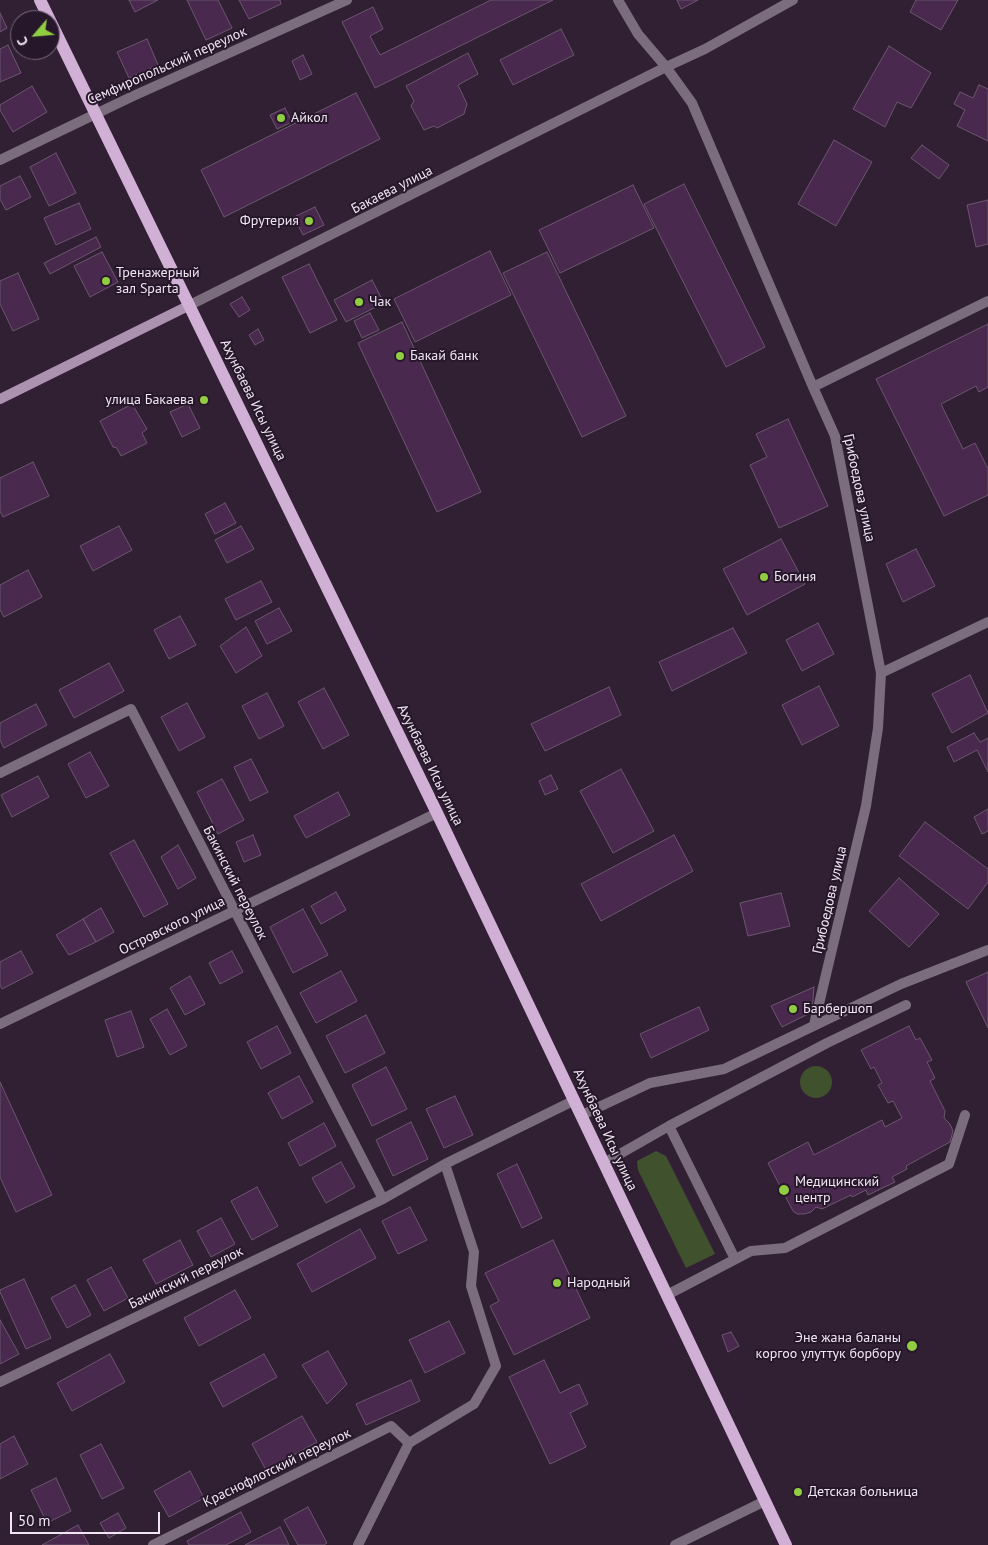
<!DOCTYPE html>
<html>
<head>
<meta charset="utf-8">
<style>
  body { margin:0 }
  #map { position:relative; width:988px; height:1545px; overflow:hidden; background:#312034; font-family:"PT Sans",sans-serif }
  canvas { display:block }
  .north { position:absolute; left:10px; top:10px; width:50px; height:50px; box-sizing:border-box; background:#27172a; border:1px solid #77697a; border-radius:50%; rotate:243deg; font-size:14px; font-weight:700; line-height:20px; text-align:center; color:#f0e5f2 }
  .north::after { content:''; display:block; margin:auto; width:18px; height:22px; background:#91cd40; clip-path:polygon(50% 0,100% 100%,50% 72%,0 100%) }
  .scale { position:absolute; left:10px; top:1512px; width:150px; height:22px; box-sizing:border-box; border:2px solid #f0e5f2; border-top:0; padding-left:6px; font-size:15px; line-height:18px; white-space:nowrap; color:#f0e5f2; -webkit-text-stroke:4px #27172a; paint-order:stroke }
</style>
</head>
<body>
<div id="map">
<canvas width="988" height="1545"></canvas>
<div class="north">С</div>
<div class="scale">50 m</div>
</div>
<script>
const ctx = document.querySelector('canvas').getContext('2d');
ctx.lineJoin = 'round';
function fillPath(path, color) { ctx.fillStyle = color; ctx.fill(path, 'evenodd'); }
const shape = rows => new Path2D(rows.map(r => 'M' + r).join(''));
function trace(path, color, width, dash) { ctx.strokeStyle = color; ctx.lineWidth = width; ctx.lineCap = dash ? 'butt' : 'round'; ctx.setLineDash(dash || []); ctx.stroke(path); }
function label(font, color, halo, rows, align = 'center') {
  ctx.font = font + ' "PT Sans",sans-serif'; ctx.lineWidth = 4; ctx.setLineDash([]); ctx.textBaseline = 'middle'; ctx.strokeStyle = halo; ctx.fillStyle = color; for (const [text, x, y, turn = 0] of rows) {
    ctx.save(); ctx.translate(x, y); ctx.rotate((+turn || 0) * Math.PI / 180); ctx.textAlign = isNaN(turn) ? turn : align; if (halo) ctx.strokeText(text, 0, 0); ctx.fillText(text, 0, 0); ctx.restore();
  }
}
fillPath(shape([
  '800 1082a16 16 0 1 1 32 0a16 16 0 1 1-32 0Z',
  [656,1151,666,1156,715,1254,686,1268,638,1170,637,1161]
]), '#40512d');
const building = shape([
  [129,0,158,0,135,12,129,0],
  [187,0,218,0,232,28,206,40,187,0],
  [239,0,280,0,281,4,249,19,239,0],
  [491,0,553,0,375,88,342,22,373,7,383,29,370,36,380,55,491,0],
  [677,0,698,0,681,9,677,0],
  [916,0,958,0,941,30,910,12,916,0],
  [0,13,7,28,0,32,0,13],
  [561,29,574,55,513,85,500,60,561,29],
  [147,39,158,65,129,78,117,52,147,39],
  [8,45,21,73,0,82,0,49,8,45],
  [889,46,931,73,911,108,897,102,885,127,853,109,889,46],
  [468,53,478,74,458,85,467,104,464,114,437,128,434,126,424,130,411,106,414,101,406,86,468,53],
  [303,55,312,74,300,80,292,61,303,55],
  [979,85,988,89,988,141,957,126,965,110,954,104,960,92,973,98,979,85],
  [32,86,47,112,13,132,0,110,0,105,32,86],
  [356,93,380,139,224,217,201,170,356,93],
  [285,108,292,122,277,129,270,115,285,108],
  [834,140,872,162,836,226,798,204,834,140],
  [922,145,949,165,939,179,911,158,922,145],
  [56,153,76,193,49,206,30,167,56,153],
  [20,176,31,197,6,210,0,199,0,186,20,176],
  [684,184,765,347,726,367,644,204,684,184],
  [633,185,654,228,560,273,539,230,633,185],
  [988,200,988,244,976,247,967,205,988,200],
  [79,203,91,229,56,245,44,218,79,203],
  [315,207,324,225,303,235,294,217,315,207],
  [96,237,101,247,50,274,44,263,96,237],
  [490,251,511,295,415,342,394,299,490,251],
  [102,252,118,282,90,297,74,266,102,252],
  [547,252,626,416,582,437,503,273,547,252],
  [309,264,337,320,310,333,282,277,309,264],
  [18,273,39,319,13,331,0,304,0,281,18,273],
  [372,280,384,303,346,322,334,300,372,280],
  [242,297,250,310,239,317,230,304,242,297],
  [370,313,379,330,362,338,354,321,370,313],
  [402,322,481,492,437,512,358,343,402,322],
  [988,324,988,387,979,392,976,386,941,404,963,449,975,443,988,469,988,495,944,516,876,379,988,324],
  [258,329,264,340,255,345,249,335,258,329],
  [132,404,147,429,142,433,147,443,121,456,117,448,113,447,100,421,132,404],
  [188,404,200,428,182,437,170,412,188,404],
  [788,419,828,506,779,528,750,465,767,457,756,434,788,419],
  [33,462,49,496,3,517,0,511,0,478,33,462],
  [225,503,236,523,215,534,205,514,225,503],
  [119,526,132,550,93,571,80,546,119,526],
  [241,526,254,549,227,563,215,540,241,526],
  [781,539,805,584,747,615,723,569,781,539],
  [916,549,935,586,903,602,886,564,916,549],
  [28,570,42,597,4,617,0,610,0,585,28,570],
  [261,581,272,602,236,620,225,599,261,581],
  [279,608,292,631,267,644,255,621,279,608],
  [180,616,196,645,169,659,154,630,180,616],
  [818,623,834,654,802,671,786,640,818,623],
  [246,627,262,656,236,673,220,646,246,627],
  [733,628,747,653,672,691,659,662,733,628],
  [109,663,124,691,74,718,59,690,109,663],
  [970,675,988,713,952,733,932,694,970,675],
  [819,686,839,726,802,745,782,705,819,686],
  [609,687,621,715,545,751,531,724,609,687],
  [324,688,349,735,323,749,298,702,324,688],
  [267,693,284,726,259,739,242,706,267,693],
  [187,703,205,737,179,751,161,717,187,703],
  [36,704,47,725,4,748,0,740,0,723,36,704],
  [974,733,980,742,988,738,988,772,977,750,954,762,947,747,974,733],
  [90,752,109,786,86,798,68,764,90,752],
  [251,759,268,792,250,801,234,767,251,759],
  [621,769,654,831,613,853,580,791,621,769],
  [551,775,558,789,545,795,539,781,551,775],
  [38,776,49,797,12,817,1,795,38,776],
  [222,779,244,820,218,834,197,792,222,779],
  [338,792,350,815,306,838,294,816,338,792],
  [988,809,988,831,982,834,974,817,988,809],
  [925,822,988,869,988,882,968,909,899,856,925,822],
  [253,835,261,855,244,862,236,842,253,835],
  [674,835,693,871,601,921,581,884,674,835],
  [134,840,168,904,144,917,110,853,134,840],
  [178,845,196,878,178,889,161,857,178,845],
  [899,878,939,914,909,947,869,911,899,878],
  [336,892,346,910,321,924,311,906,336,892],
  [781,893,790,926,748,936,740,903,781,893],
  [101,908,114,932,96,942,83,919,101,908],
  [303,909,328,955,293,973,270,927,303,909],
  [83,919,96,942,69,955,56,935,83,919],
  [21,951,33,973,2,989,0,985,0,962,21,951],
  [232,951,243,972,220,984,209,963,232,951],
  [341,971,357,1001,316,1023,300,993,341,971],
  [988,972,988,1028,966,982,988,972],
  [190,976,205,1004,185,1015,170,988,190,976],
  [814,987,812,1012,782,1027,771,1006,814,987],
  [699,1007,709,1030,651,1058,640,1034,699,1007],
  [167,1009,187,1046,170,1055,150,1019,167,1009],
  [131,1011,144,1047,117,1057,105,1020,131,1011],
  [366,1015,385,1053,345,1073,326,1036,366,1015],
  [277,1026,291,1053,261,1069,247,1042,277,1026],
  [909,1026,916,1040,920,1038,932,1060,927,1062,935,1078,930,1081,945,1111,944,1118,950,1124,953,1131,950,1142,906,1166,907,1169,892,1177,895,1182,868,1195,866,1190,852,1197,851,1195,822,1209,816,1207,811,1212,804,1214,797,1214,793,1211,768,1163,808,1142,814,1155,882,1120,885,1127,902,1118,893,1101,888,1103,878,1085,882,1083,874,1067,871,1069,861,1050,909,1026],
  [386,1067,407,1109,372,1126,352,1085,386,1067],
  [299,1076,313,1102,282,1119,268,1093,299,1076],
  [0,1082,52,1195,16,1212,0,1177,0,1082],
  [455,1096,473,1135,444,1148,426,1109,455,1096],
  [411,1122,428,1159,393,1176,376,1140,411,1122],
  [324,1123,336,1146,300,1166,288,1143,324,1123],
  [341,1162,355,1187,326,1203,312,1178,341,1162],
  [517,1164,542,1218,522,1228,497,1174,517,1164],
  [257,1187,278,1226,252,1240,231,1201,257,1187],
  [410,1207,427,1240,398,1254,382,1221,410,1207],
  [221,1218,235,1244,211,1257,197,1231,221,1218],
  [360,1229,376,1258,312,1292,297,1264,360,1229],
  [180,1240,193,1265,156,1284,143,1260,180,1240],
  [553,1240,590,1318,514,1355,490,1306,499,1301,485,1273,553,1240],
  [111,1267,128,1298,104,1311,87,1280,111,1267],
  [24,1279,51,1338,26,1349,0,1292,0,1290,24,1279],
  [75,1285,91,1315,67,1328,51,1298,75,1285],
  [235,1290,251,1318,199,1346,184,1318,235,1290],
  [0,1320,19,1354,0,1364,0,1320],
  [449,1321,465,1353,425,1373,409,1340,449,1321],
  [731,1332,739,1346,728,1352,722,1335,731,1332],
  [328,1351,347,1384,327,1404,302,1365,328,1351],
  [110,1354,125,1382,72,1411,57,1383,110,1354],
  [264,1354,277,1377,223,1407,210,1383,264,1354],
  [544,1360,560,1393,579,1384,588,1404,570,1413,586,1447,550,1464,509,1377,544,1360],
  [411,1380,420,1401,366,1425,356,1404,411,1380],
  [302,1416,317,1442,266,1470,252,1444,302,1416],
  [14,1436,28,1464,0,1479,0,1444,14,1436],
  [101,1444,124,1488,102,1499,80,1455,101,1444],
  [190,1471,204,1498,169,1517,154,1491,190,1471],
  [56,1478,71,1511,47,1523,31,1490,56,1478],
  [308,1507,327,1543,324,1545,298,1545,284,1520,308,1507],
  [241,1512,251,1532,226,1545,189,1545,187,1541,241,1512],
  [118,1513,126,1528,109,1538,100,1523,118,1513],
  [78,1525,89,1545,42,1545,78,1525],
  [280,1527,289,1545,245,1545,280,1527]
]);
fillPath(building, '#49294e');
trace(building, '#6b576e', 1);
trace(shape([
  [618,0,638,34,666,67,692,103,813,387,835,436,881,673,878,728,866,806,814,1025],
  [0,160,131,97,347,0],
  [190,305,666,67,705,49,793,0],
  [813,387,988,301],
  [881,673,988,622],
  [0,773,131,709,383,1199],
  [0,1024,437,813],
  [582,1115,650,1083,724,1069,901,984,988,950],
  [669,1126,735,1259],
  [604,1163,669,1126,827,1043,906,1005],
  [667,1295,751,1251,785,1248,949,1164,965,1115],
  [0,1382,383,1199,445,1164,575,1100],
  [153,1545,391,1426,409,1443],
  [358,1545,409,1443,474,1404,496,1366,471,1286,474,1252,445,1164],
  [675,1545,765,1501]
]), '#7b6c7e', 10);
trace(shape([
  [0,399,190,305]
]), '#ab93b0', 10);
trace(shape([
  [40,0,437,813,786,1545]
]), '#d1b0d6', 12);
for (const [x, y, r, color] of [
  [281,118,5,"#91cd40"],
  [309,221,5,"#91cd40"],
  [106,281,5,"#91cd40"],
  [359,302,5,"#91cd40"],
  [400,356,5,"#91cd40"],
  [204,400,5,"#91cd40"],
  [764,577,5,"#91cd40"],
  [793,1009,5,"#91cd40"],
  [784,1190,6,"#91cd40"],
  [557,1283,5,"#91cd40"],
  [912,1346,6,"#91cd40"],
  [798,1492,5,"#91cd40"]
]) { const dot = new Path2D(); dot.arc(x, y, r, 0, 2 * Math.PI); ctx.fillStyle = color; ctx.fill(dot); trace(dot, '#27172a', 2); }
label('14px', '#f0e5f2', '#27172a', [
  ["Семфиропольский переулок",167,66,-24],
  ["Бакаева улица",392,190,-27],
  ["Ахунбаева Исы улица",253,400,64],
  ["Грибоедова улица",859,488,78],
  ["Ахунбаева Исы улица",430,765,64],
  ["Бакинский переулок",235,883,63],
  ["Грибоедова улица",830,900,-77],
  ["Островского улица",172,926,-26],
  ["Ахунбаева Исы улица",605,1130,65],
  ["Бакинский переулок",186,1278,-26],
  ["Краснофлотский переулок",277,1468,-26]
]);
label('14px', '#f0e5f2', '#27172a', [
  ["Айкол",291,118],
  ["Фрутерия",299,221,"right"],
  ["Тренажерный",116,273],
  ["зал Sparta",116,289],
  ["Чак",369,302],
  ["Бакай банк",410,356],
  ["улица Бакаева",194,400,"right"],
  ["Богиня",774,577],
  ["Барбершоп",803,1009],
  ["Медицинский",795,1182],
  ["центр",795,1198],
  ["Народный",567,1283],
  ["Эне жана баланы",901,1338,"right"],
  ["коргоо улуттук борбору",901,1354,"right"],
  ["Детская больница",808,1492]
], 'left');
</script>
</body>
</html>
